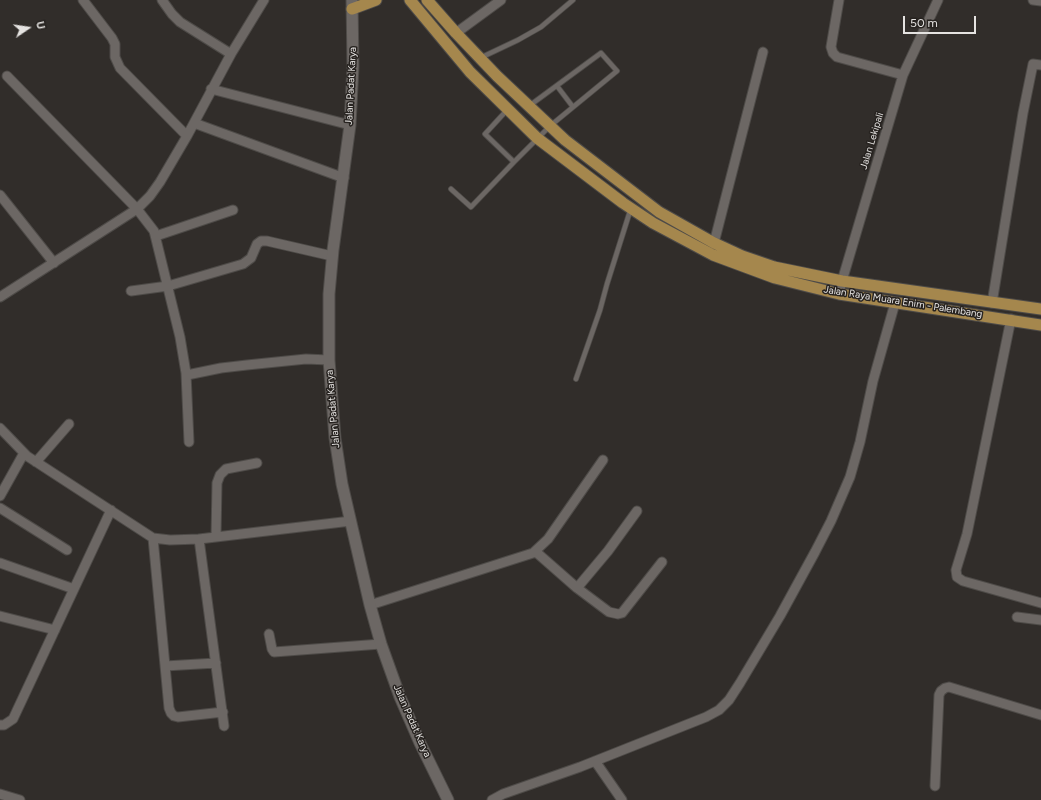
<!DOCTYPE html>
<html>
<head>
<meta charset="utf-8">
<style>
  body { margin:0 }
  #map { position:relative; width:1041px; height:800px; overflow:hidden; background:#312d2a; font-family:Figtree,sans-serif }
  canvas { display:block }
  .north { position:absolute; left:8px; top:8px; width:40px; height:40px; -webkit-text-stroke:3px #272320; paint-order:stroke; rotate:77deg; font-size:11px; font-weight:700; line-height:16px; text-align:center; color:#e5e3e1 }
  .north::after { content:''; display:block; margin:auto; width:14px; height:18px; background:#e5e3e1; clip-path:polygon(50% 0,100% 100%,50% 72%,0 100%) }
  .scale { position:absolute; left:903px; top:16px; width:73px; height:18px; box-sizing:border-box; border:2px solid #e5e3e1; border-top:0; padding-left:5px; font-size:12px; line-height:14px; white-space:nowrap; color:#e5e3e1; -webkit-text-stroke:3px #272320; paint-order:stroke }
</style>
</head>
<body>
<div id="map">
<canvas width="1041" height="800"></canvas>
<div class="north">U</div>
<div class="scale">50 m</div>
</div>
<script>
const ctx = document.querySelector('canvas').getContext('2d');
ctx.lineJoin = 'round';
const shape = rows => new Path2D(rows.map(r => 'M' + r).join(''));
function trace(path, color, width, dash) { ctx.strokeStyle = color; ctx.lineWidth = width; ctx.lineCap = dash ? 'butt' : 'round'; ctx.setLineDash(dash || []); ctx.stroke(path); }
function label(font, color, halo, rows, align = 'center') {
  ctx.font = font + ' Figtree,sans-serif'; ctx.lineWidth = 3; ctx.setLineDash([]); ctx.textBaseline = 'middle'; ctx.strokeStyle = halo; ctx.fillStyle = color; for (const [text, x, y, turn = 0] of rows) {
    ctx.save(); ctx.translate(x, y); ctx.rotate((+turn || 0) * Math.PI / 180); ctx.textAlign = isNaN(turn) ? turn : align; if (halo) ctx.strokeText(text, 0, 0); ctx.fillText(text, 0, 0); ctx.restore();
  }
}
const service = shape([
  [480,58,518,40,541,27,573,0],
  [557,86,573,107],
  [507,110,485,134,514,162,550,126,617,71,601,53,529,106],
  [451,189,471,207,514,162],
  [576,379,600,310,607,284,631,208]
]);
const minor = shape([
  [83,0,112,38,115,44,115,57,120,68,187,136],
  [162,0,172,14,180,22,231,54],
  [839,0,832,41,831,47,833,53,837,57,903,75],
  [1033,0,1041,1],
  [456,33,501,0],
  [7,76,137,209,154,231,180,337,186,373,189,442],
  [211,89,350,125],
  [194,123,344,178],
  [0,195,54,263],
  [156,236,233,210],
  [714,243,763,52],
  [131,291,168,286,243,264,251,258,257,244,261,241,267,241,332,256],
  [839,294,842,281,903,75,938,0],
  [0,297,137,209,150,196,160,182,187,136,231,54,264,0],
  [992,303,1023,113,1033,64,1041,65],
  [1011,319,967,534,956,570,957,577,963,581,1041,603],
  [187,375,221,368,247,365,306,359,329,360],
  [0,428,27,456,153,538,170,540,199,539,351,521],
  [36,462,69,424],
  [0,496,24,453],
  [0,508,67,550],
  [216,537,217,483,220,475,226,469,257,463],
  [153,538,169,708,171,713,174,716,178,717,223,712],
  [199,539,224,726],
  [536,552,577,588,608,551,637,511],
  [0,563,74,589],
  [577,588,609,612,618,614,622,613,662,562],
  [370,605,533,553,548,539,603,460],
  [0,616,55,630],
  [1017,617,1041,620],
  [269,634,272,649,274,652,381,644],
  [165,666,216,663],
  [0,725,4,725,13,719,111,510],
  [595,761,622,800],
  [935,786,939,695,941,691,945,688,949,687,1041,715],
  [0,794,20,800],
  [492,800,503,794,580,767,706,717,719,710,729,700,740,683,780,616,815,552,831,521,850,477,860,442,873,381,895,303]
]);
const tertiary = shape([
  [352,0,353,66,350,125,333,250,329,294,329,360,335,438,342,484,370,605,381,644,400,697,420,743,448,800]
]);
const primary = shape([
  [410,0,470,72,537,138,623,203,653,223,713,255,775,278,839,294,1041,325],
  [427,0,456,33,497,76,565,140,659,212,714,243,742,256,774,267,842,281,1041,309],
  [352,9,376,0]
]);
trace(service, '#4e4b48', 6);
trace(minor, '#4e4b48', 11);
trace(tertiary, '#4e4b48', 13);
trace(primary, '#4e4b48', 13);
trace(service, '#6c6764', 4.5);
trace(minor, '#6c6764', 9);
trace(tertiary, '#6c6764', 11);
trace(primary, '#a5874d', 11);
label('10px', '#e5e3e1', '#272320', [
  ["Jalan Padat Karya",351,86,-87],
  ["Jalan Lekipali",872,141,-73],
  ["Jalan Raya Muara Enim - Palembang",903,302,9],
  ["Jalan Padat Karya",333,409,-95],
  ["Jalan Padat Karya",412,721,66]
]);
</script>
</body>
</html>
